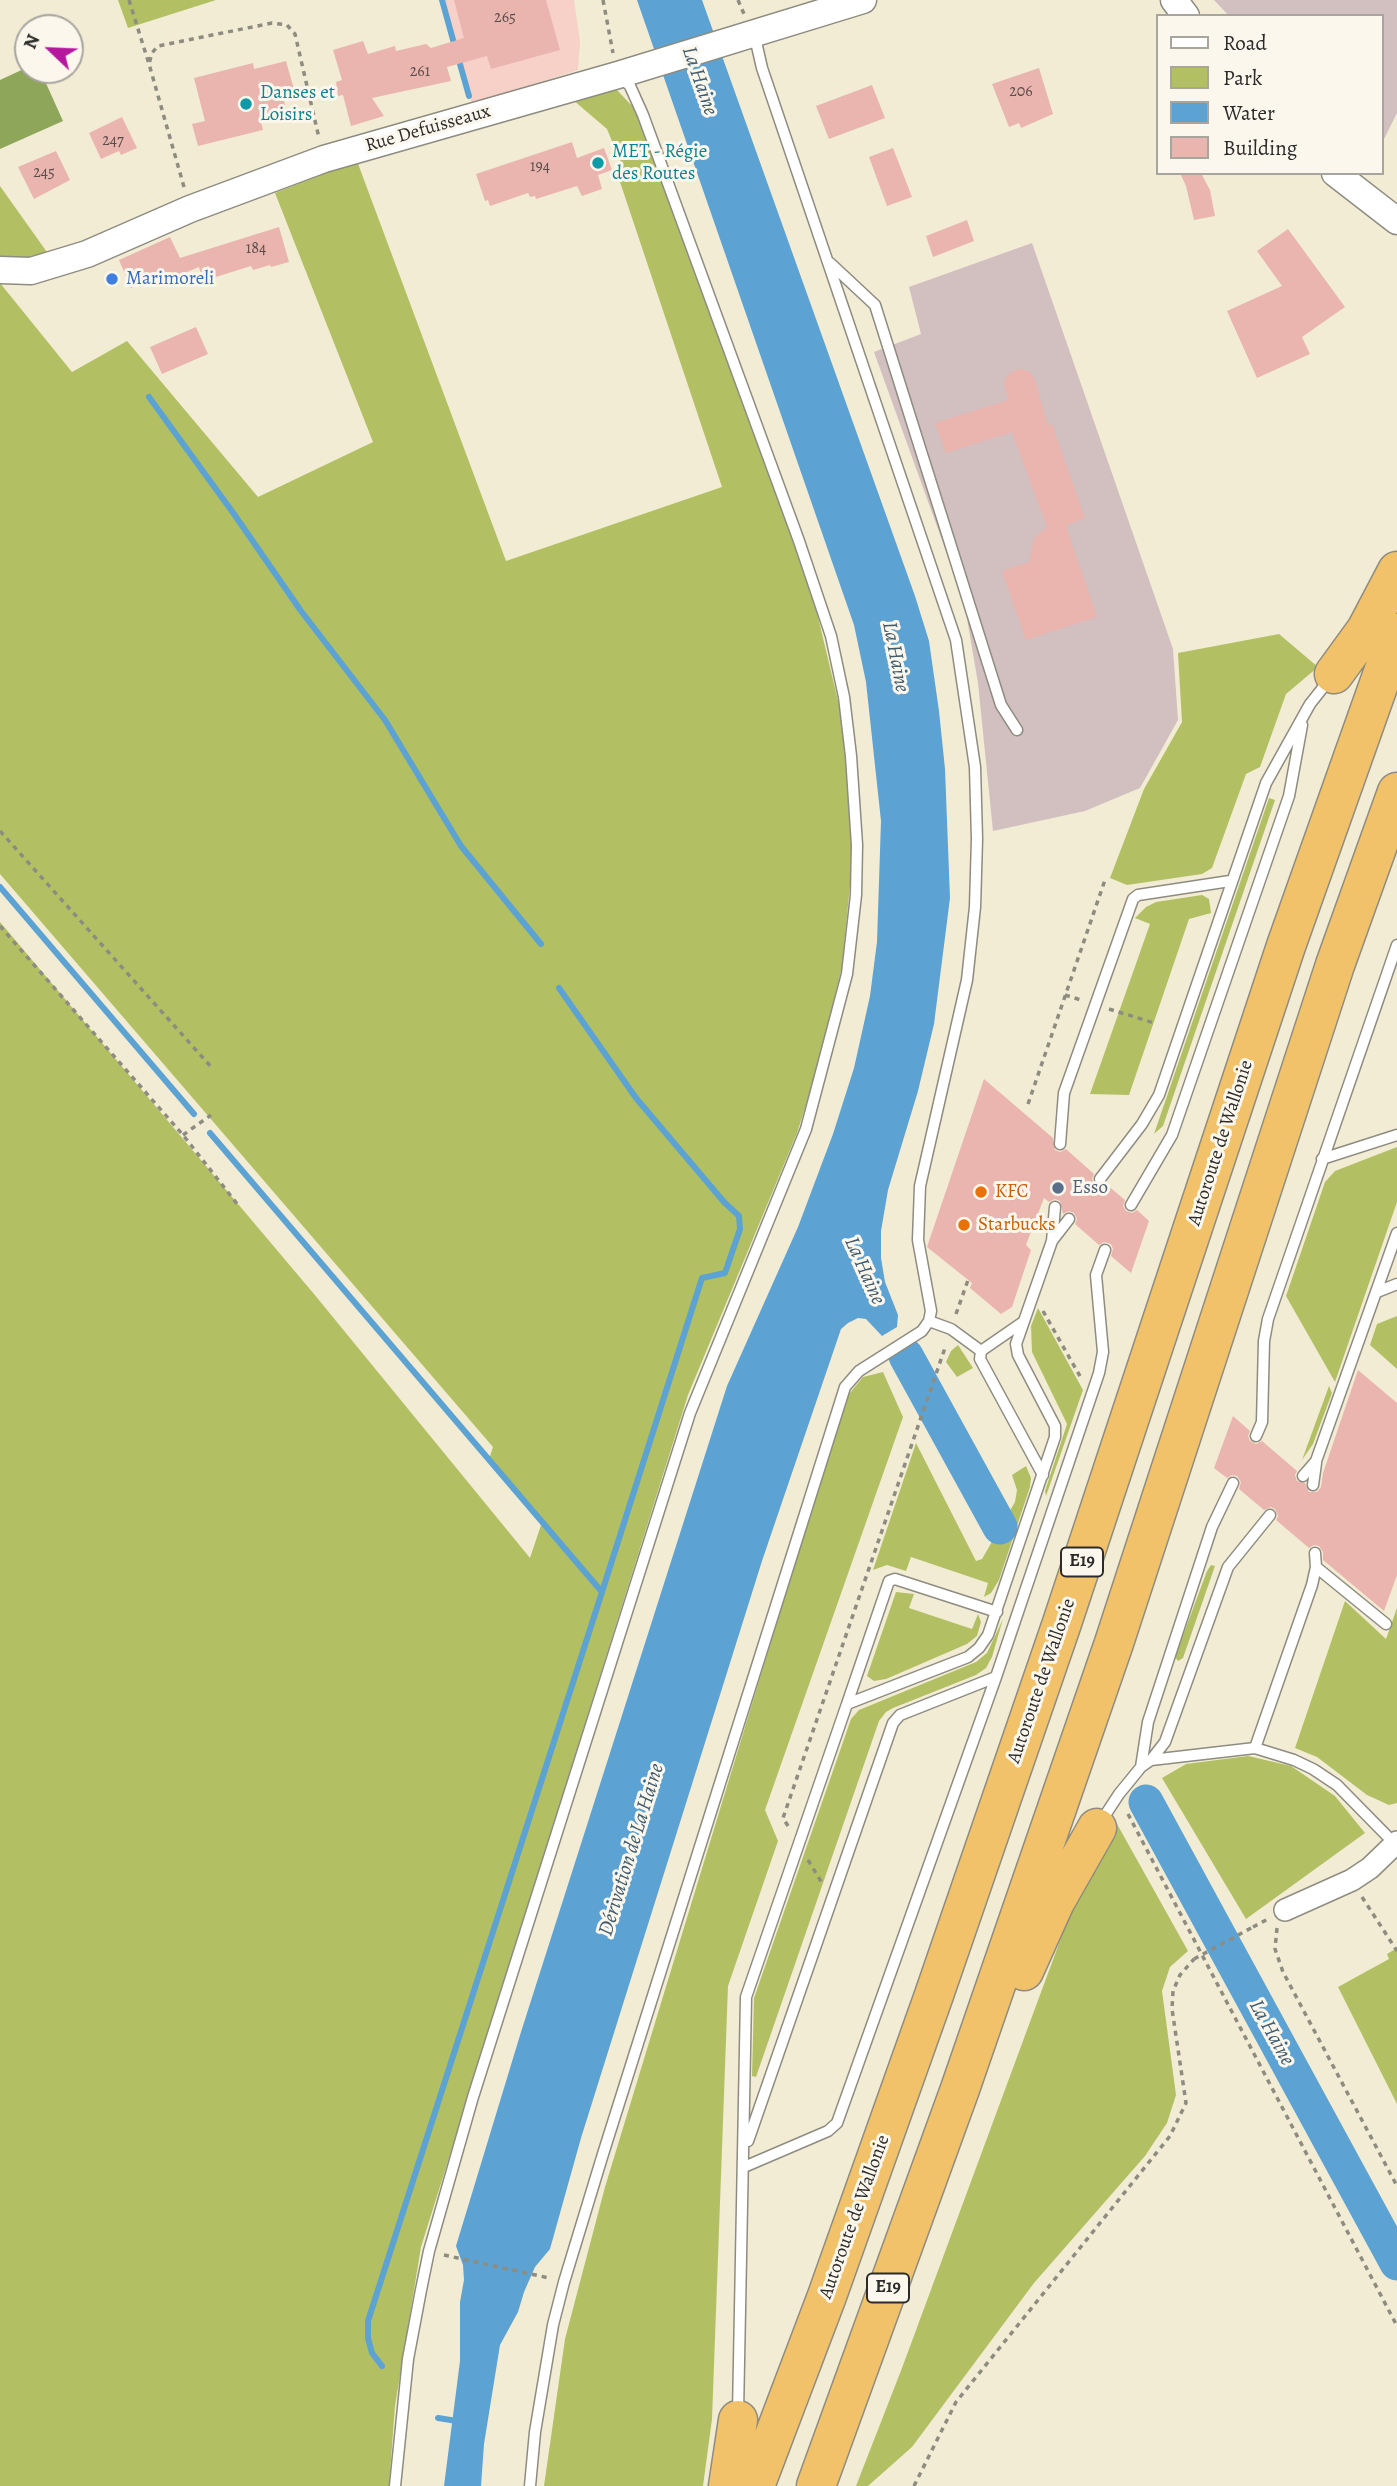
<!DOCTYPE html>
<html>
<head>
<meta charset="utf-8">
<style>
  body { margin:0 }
  #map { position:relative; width:1397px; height:2486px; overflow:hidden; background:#f2ecd5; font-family:Alegreya,serif }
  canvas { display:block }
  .legend { position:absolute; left:1156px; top:14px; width:228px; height:161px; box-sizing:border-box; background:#fbf7ec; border:2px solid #a8a59f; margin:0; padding:9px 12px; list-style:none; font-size:21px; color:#2b2b2b }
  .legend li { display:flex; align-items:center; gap:14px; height:35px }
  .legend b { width:35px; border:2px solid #a8a59f }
  .north { position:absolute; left:14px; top:14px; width:70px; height:70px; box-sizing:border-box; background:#fbf7ec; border:2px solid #a8a59f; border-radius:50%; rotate:293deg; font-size:19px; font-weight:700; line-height:28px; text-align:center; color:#2b2b2b }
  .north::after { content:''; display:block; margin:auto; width:24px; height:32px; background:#b5179e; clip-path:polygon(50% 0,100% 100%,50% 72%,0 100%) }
</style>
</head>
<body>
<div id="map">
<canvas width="1397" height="2486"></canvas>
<ul class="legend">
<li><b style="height:9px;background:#fff"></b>Road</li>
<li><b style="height:19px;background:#b2c063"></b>Park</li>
<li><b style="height:19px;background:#5ca2d2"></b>Water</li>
<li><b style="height:19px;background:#e9b5ae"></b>Building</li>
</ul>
<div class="north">N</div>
</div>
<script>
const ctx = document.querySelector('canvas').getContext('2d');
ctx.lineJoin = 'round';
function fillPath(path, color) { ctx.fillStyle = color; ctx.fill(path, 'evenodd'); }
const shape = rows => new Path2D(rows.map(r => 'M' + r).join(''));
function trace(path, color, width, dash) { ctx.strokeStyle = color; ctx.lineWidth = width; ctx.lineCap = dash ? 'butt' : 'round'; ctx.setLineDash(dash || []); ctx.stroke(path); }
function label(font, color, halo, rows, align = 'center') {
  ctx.font = font + ' Alegreya,serif'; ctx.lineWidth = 6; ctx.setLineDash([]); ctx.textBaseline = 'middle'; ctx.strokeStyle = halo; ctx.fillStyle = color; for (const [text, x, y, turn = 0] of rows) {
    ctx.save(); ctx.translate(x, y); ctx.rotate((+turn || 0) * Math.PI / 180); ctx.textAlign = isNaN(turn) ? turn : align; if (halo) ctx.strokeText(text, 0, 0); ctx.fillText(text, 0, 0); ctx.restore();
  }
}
fillPath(shape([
  [442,0,574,0,580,41,578,70,472,104]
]), '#f7d1c8');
fillPath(shape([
  [1214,0,1397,0,1397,113,1381,145,1381,16,1229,16],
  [1032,243,1173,649,1178,720,1140,788,1085,811,993,831,978,683,964,601,874,352,921,334,909,287]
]), '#d2bfc0');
fillPath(shape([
  [118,0,216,0,128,28],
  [617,90,634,108,640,124,812,592,839,705,847,760,852,864,842,967,816,1073,797,1133,688,1395,421,2247,395,2406,389,2486,0,2486,0,922,314,1294,530,1558,542,1522,489,1459,493,1447,0,874,0,283,72,372,127,341,258,497,373,442,275,193,357,161,506,561,722,487,615,167,621,163,607,129,573,100],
  [0,186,49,255,0,262],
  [1279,634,1318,667,1286,694,1260,767,1246,774,1212,868,1202,874,1127,885,1110,878,1144,789,1182,722,1178,653],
  [1269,798,1275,800,1163,1126,1154,1134],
  [1202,895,1209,899,1211,913,1189,919,1129,1095,1090,1094,1150,924,1135,918,1146,907,1156,902],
  [1397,1147,1397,1202,1335,1382,1286,1296,1325,1182,1335,1171],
  [1038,1308,1083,1390,1046,1496,1045,1491,1067,1424,1032,1352,1031,1326],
  [1397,1316,1397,1369,1370,1345,1377,1324],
  [958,1345,973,1368,957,1377,946,1362,951,1351],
  [883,1372,903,1417,765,1810,778,1841,728,1986,712,2419,703,2486,544,2486,565,2339,605,2187,812,1507,849,1394,863,1377],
  [1329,1386,1332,1393,1313,1444,1302,1460],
  [916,1443,976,1561,982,1559,1015,1502,1017,1490,1012,1475,1026,1466,1031,1478,1030,1487,999,1580,991,1593,984,1597,988,1583,911,1557,906,1571,887,1565,873,1570],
  [1211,1565,1215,1566,1183,1658,1178,1661,1175,1657,1207,1571],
  [896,1592,914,1594,909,1608,972,1629,978,1614,981,1622,977,1636,967,1644,886,1679,874,1681,867,1676],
  [1345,1601,1386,1639,1397,1608,1397,1803,1389,1805,1367,1795,1317,1757,1295,1748],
  [1003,1619,992,1657,986,1668,976,1675,893,1708,886,1712,879,1721,756,2077,752,2076,754,1998,851,1719,859,1710,976,1662,987,1653],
  [1248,1756,1291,1766,1335,1796,1365,1833,1246,1919,1162,1778,1186,1764],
  [1117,1824,1188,1951,1170,1967,1162,1991,1176,2095,1167,2123,1145,2156,1034,2283,912,2447,868,2486,856,2486,902,2368,1074,1903,1098,1850],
  [1397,1948,1397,2104,1338,1987,1389,1959,1387,1954]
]), '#b2c063');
fillPath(shape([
  [28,67,28,70,40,70,63,121,0,149,0,80]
]), '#8da659');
fillPath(shape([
  [637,0,702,0,915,596,929,641,939,711,945,769,950,898,934,1024,918,1091,888,1190,881,1231,881,1258,885,1282,898,1315,897,1327,882,1336,866,1319,858,1318,848,1323,841,1329,762,1561,581,2138,550,2249,535,2267,524,2292,518,2312,500,2345,484,2444,481,2486,444,2486,460,2361,460,2302,464,2280,463,2265,456,2246,521,2032,727,1386,798,1227,833,1134,854,1068,870,996,877,942,881,821,866,682,854,625]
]), '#5ca2d2');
trace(shape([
  [442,0,455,47],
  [458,57,469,96],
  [149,397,234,514,301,611,385,720,461,846,541,944],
  [0,887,194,1114],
  [559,988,636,1098,724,1202,739,1216,740,1229,725,1273,702,1278,602,1592],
  [210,1133,602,1592,368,2321,368,2338,372,2353,382,2366],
  [438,2418,457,2421]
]), '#5ca2d2', 6);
trace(shape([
  [906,1356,1000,1527],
  [1146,1802,1397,2263]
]), '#5ca2d2', 35);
fillPath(shape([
  [454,0,546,0,560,50,491,69,487,56,447,67,451,81,372,98,384,116,351,126,343,95,338,96,336,82,342,80,333,50,363,41,368,54,395,46,396,51,426,44,431,48,464,38],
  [286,61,295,93,283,96,287,115,261,122,263,130,198,146,192,124,205,121,194,78,253,63,254,69],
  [1039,68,1053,114,1021,128,1019,123,1009,127,992,84],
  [872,85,885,118,829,139,816,106],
  [122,117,137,148,121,155,119,151,101,159,89,133],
  [572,142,577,158,604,148,612,170,598,175,602,189,582,196,577,186,536,199,535,196,530,197,528,193,490,206,488,200,485,201,476,174],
  [893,148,912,197,887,206,869,157],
  [56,151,70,180,34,199,18,167],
  [1180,173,1201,173,1210,190,1215,216,1194,220,1186,186],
  [967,220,974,241,933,257,926,236],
  [279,227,289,262,271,267,270,265,253,270,251,266,203,281,199,267,153,286,151,281,131,288,119,260,170,237,180,258],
  [1288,229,1345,307,1302,337,1310,354,1257,378,1227,311,1282,286,1257,251],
  [196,327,208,354,162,374,150,347],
  [1020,369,1028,371,1034,377,1048,426,1052,424,1085,518,1066,526,1097,617,1026,640,1002,571,1029,562,1034,538,1047,527,1012,432,946,453,935,423,1008,400,1004,384,1006,377,1013,371],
  [984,1079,1053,1138,1055,1150,1060,1152,1066,1149,1094,1174,1092,1179,1095,1185,1100,1187,1106,1184,1125,1200,1123,1206,1126,1211,1132,1213,1137,1210,1149,1221,1131,1273,1111,1256,1113,1249,1111,1244,1104,1242,1099,1245,1075,1224,1077,1219,1074,1213,1069,1211,1063,1214,1060,1201,1055,1199,1049,1202,1044,1198,1026,1245,1031,1250,1012,1307,1001,1314,970,1288,972,1283,927,1247],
  [1358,1370,1397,1403,1397,1575,1384,1611,1323,1560,1323,1552,1319,1546,1314,1545,1309,1548,1276,1520,1278,1516,1275,1509,1271,1507,1264,1510,1239,1489,1241,1482,1237,1476,1232,1475,1227,1478,1214,1468,1233,1416,1250,1431,1248,1436,1250,1441,1256,1444,1262,1441,1297,1471,1295,1475,1297,1481,1305,1483,1309,1492,1317,1492,1321,1487,1323,1473]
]), '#e9b5ae');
const service = shape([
  [830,263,875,305,1001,705,1017,730],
  [1060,1144,1064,1093,1133,899,1138,895,1230,881],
  [1322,1159,1397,1135],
  [1100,1179,1142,1124,1159,1095,1266,783,1310,704,1329,680],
  [1131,1205,1172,1135,1289,796,1302,725],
  [1052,1241,1069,1219],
  [1377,1292,1397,1284],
  [929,1321,951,1329,981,1351],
  [1023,1322,981,1351,980,1359,1043,1475],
  [1256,1436,1262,1422,1264,1341,1268,1319,1397,945],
  [1303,1476,1316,1461,1397,1233],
  [1313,1485,1316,1463],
  [1316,1567,1386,1624],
  [847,1704,889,1581,895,1579,997,1612],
  [1255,1748,1294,1760,1313,1769,1337,1785,1395,1844],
  [1151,1760,1255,1748,1312,1585,1316,1567,1315,1553],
  [1141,1767,1148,1722,1212,1527,1233,1483],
  [1100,1823,1119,1794,1141,1767,1151,1760,1165,1742,1228,1567,1270,1515],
  [748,2141,893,1723,900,1715,996,1677],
  [744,2167,828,2131,837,2123,996,1677,1099,1373,1103,1352,1096,1275,1105,1250],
  [738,2413,746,1997,847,1704,968,1657,979,1648,988,1635,1055,1437,1055,1426,1018,1355,1016,1344,1052,1241,1055,1207],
  [395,2486,408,2359,421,2290,429,2251,473,2097,690,1413,806,1129,847,974,856,895,857,845,851,756,844,697,831,636,799,541,643,115,630,86,619,75],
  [530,2486,535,2432,553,2325,564,2282,603,2154,845,1387,859,1371,922,1331,929,1321,931,1311,918,1240,920,1186,967,980,975,907,977,839,975,767,956,640,762,68,754,33]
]);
const minor = shape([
  [1285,1910,1352,1880,1370,1868,1397,1842]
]);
const tertiary = shape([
  [1174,0,1186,16],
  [1335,173,1397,221],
  [0,270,31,271,87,254,190,209,324,159,618,75,863,0]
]);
const motorway = shape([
  [1334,674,1366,630,1397,571],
  [1024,1971,1055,1902,1097,1828],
  [728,2486,738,2420],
  [755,2486,827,2296,934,1995,1062,1623,1286,946,1397,633],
  [816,2486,960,2089,1114,1643,1335,965,1397,792]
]);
trace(service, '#8e8c80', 13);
trace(minor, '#8e8c80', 24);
trace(tertiary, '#8e8c80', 29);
trace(motorway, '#8e8c80', 41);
trace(shape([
  [129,0,149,64],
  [603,0,613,53],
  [738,0,744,14],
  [184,187,149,64,152,53,158,46,272,23,287,25,295,34,319,138],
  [0,831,213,1069],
  [0,926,183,1135,238,1205],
  [1065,995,1081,1000],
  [1109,1009,1154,1023],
  [1028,1104,1106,877],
  [183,1135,211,1115],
  [1043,1311,1081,1378],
  [956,1314,968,1280],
  [1128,1814,1397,2326],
  [788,1826,783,1818,946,1345],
  [808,1860,822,1883],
  [1362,1897,1397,1951],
  [1253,1927,1268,1919],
  [1277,1928,1275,1949,1283,1972,1397,2186],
  [444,2255,549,2278],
  [914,2486,956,2402,1170,2136,1186,2103,1172,2009,1173,1991,1180,1975,1194,1959]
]), '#8e8c80', 3.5, [5, 5]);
trace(service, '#fff', 10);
trace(minor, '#fff', 21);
trace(tertiary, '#fff', 26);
trace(motorway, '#f2c26a', 38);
trace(shape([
  [1194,1959,1253,1927]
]), '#8e8c80', 3.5, [5, 5]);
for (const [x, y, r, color] of [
  [246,104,7,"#0f9aa8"],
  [598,163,7,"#0f9aa8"],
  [112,279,7,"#3f7fe0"],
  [1058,1188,7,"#5c6f8a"],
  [981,1192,7,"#e8710a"],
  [964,1225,7,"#e8710a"]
]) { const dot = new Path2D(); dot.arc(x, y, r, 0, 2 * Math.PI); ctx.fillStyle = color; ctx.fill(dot); trace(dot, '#fbf7ec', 2.5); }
label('16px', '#5a4e4c', null, [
  ["265",505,18],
  ["261",420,72],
  ["206",1021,92],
  ["247",113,141],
  ["194",540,167],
  ["245",44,173],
  ["184",256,249]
]);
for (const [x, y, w] of [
  [1082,1562,42],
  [888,2288,42]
]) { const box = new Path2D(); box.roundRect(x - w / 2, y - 14.5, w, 29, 5); ctx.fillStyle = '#fbf7ec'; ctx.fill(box); trace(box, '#2b2b2b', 2); }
label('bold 18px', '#2b2b2b', null, [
  ["E19",1082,1562],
  ["E19",888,2288]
]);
label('19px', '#0d838f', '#fbf7ec', [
  ["Danses et",260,93],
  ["Loisirs",260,115],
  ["MET - Régie",612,152],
  ["des Routes",612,174]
], 'left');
label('19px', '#2b2b2b', '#fbf7ec', [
  ["Rue Defuisseaux",428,129,-16],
  ["Autoroute de Wallonie",1221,1143,-72],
  ["Autoroute de Wallonie",1042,1681,-71],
  ["Autoroute de Wallonie",855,2217,-70]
]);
label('19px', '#366cbe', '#fbf7ec', [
  ["Marimoreli",126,279]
], 'left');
label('19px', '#4e5e75', '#fbf7ec', [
  ["Esso",1072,1188]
], 'left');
label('19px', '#c56008', '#fbf7ec', [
  ["KFC",995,1192],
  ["Starbucks",978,1225]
], 'left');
label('italic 21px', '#3f5b6e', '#fbf7ec', [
  ["La Haine",699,81,71],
  ["La Haine",895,657,79],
  ["La Haine",864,1271,66],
  ["Dérivation de La Haine",632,1850,-73],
  ["La Haine",1271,2033,61]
]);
</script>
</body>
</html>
